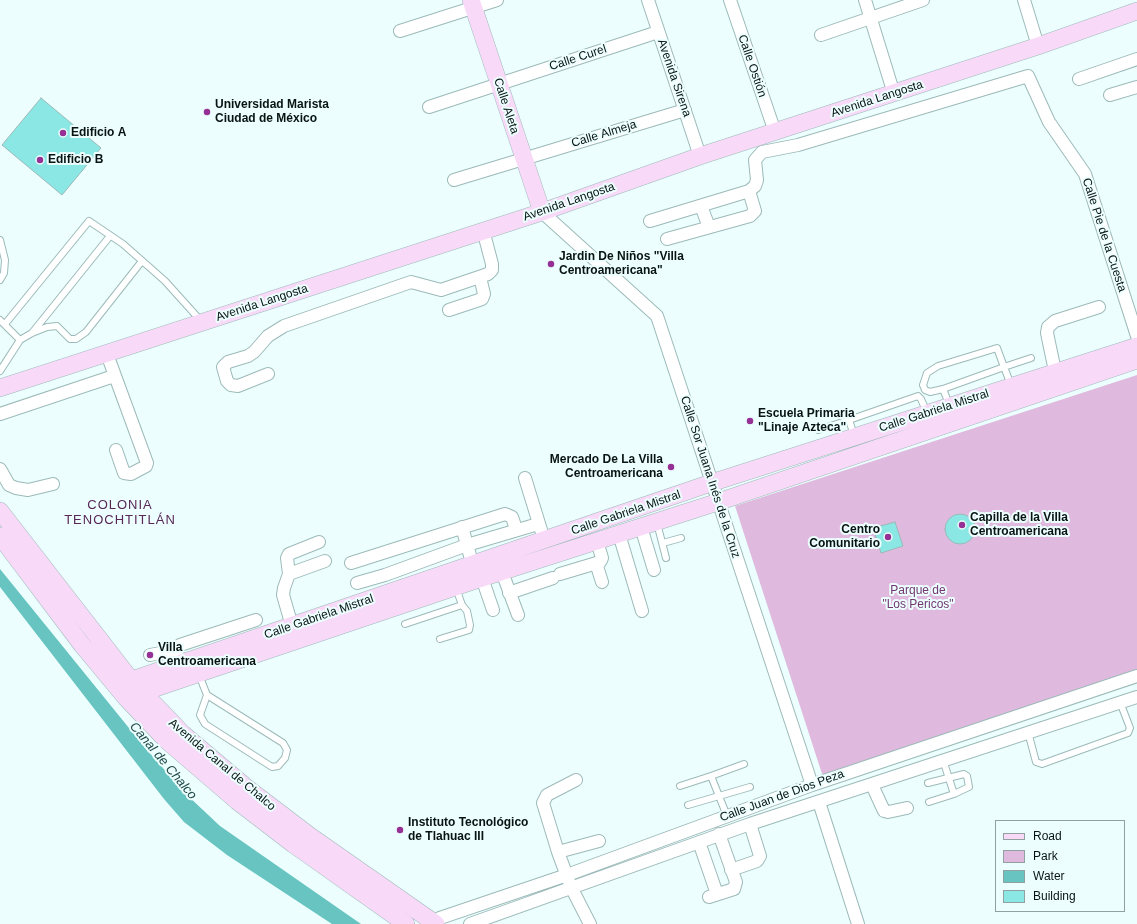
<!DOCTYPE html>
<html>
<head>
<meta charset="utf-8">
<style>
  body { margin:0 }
  #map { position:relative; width:1137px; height:924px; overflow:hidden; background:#ecfffe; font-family:Helvetica,sans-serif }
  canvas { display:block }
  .legend { position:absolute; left:995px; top:820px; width:130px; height:92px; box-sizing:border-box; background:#ecfffe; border:1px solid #91a1a0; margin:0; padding:5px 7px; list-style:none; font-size:12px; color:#081312 }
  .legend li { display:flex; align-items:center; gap:8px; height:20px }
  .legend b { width:20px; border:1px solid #91a1a0 }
</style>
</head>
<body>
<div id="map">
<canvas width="1137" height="924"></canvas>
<ul class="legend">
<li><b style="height:5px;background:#f8daf8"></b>Road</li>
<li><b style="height:11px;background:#e0b9de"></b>Park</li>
<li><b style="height:11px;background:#68c4c1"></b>Water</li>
<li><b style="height:11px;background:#8be7e4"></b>Building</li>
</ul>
</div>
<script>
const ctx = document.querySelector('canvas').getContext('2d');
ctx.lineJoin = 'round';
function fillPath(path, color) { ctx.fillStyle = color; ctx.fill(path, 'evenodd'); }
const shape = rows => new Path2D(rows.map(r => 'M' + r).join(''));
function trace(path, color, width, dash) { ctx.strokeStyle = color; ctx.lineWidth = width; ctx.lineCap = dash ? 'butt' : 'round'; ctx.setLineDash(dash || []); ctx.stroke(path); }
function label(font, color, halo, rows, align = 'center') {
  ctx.font = font + ' Helvetica,sans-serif'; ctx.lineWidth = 4; ctx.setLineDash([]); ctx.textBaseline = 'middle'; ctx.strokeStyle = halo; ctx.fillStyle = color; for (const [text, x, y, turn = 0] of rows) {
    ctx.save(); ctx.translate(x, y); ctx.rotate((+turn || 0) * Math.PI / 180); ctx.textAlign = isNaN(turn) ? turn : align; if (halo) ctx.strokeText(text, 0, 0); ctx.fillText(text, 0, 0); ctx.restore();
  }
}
fillPath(shape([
  [1137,375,1137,677,824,780,735,506]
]), '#e0b9de');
fillPath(shape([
  [0,569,146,749,187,795,220,826,361,924,332,924,227,855,184,822,164,799,0,587]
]), '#68c4c1');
const building = shape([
  [41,98,101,148,62,195,2,145,41,98],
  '945 529a15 15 0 1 1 30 0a15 15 0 1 1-30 0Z',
  [895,522,903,546,881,553,873,528,895,522]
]);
fillPath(building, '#8be7e4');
trace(building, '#9bb9b8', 1);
const lane = shape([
  [0,240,5,260,4,273,0,280],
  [0,320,20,340,32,333,47,327,57,326,70,339,76,339,86,332,142,261],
  [5,324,89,221,123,244,165,281,201,321],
  [32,333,110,236],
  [0,371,20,340],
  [943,389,930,392,925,390,923,385,927,373,938,366,997,348,1004,367,1031,358],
  [949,404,943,389,1004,367,1011,385],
  [849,420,918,396,921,399,927,413],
  [818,430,849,420,854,435],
  [657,523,666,558],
  [663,543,681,538],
  [405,624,462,605],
  [440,639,469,630,470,625,467,611,462,605,456,588],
  [199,675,207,695,283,743,287,750,285,758,278,766,272,767,205,724,200,715,207,695],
  [1028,732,1036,762,1042,764,1128,733,1130,728,1120,702],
  [928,783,964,774,967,776,969,787,954,794],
  [680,786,711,776],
  [929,802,954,794,943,760],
  [688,805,750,787],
  [727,816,711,776,744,764]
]);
const street = shape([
  [648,0,700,156],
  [730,0,775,132],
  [865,0,894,94],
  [1024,0,1038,46],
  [400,31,497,0],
  [821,35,923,0],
  [1079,79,1137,59],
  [1110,95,1137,87],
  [429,107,658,32],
  [454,180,685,110],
  [701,206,709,227],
  [542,212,657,316,812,785],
  [650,221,749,191,755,186,757,180,755,160,762,152,798,145,1028,76,1049,122,1085,174,1137,336],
  [667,239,750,216,755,211,749,191],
  [449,310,482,299,484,294,480,277],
  [107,354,147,463,146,466,131,474,124,473,116,450],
  [1055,371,1047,333,1048,327,1055,321,1099,307],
  [268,374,238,386,231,385,227,381,223,367,228,362,248,356,254,352,268,336,284,326,411,282,441,290,488,274,492,270,492,264,483,230],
  [0,414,114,376],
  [0,469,9,485,16,488,28,490,53,484],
  [525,478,541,530],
  [462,527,473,566],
  [641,527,654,570],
  [619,534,642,611],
  [351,563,505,514,512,517,516,529],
  [596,563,602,582],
  [502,572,518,615],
  [289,574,325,561],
  [560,574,600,562,602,558,597,541],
  [482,578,493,610],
  [357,583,385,575,467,545,538,524],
  [509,593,553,578],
  [292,626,283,595,284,588,289,574,287,558,289,554,319,542],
  [150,655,176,650],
  [181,664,176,650,180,645,256,620],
  [576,780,547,795,543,803,558,852,571,887,590,924],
  [872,785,884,811,888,812,907,808],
  [819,802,858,924],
  [699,842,717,894],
  [558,852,599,841],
  [731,870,757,861,760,856,750,824],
  [709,897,734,889,736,882,719,834],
  [431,924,440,918,567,875,812,785,1137,676],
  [470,924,750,824,1137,697]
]);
const secondary = shape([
  [471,0,542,212],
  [0,388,542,212,700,156,1038,46,1137,11],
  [0,511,131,680,183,734,247,788,310,836,436,924],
  [0,536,82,645,126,698,166,740,237,801,293,844,406,924],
  [117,685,711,483,1137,346],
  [126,698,482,578,718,502,1137,360]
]);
trace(lane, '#9cbab9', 8);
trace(street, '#9cbab9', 14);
trace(secondary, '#9cbab9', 18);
trace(lane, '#fff', 6);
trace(street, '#fff', 12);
trace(secondary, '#f8daf8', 17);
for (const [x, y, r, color] of [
  [207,112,4,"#963095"],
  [63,133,4,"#963095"],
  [40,160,4,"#963095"],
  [551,264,4,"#963095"],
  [750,421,4,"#963095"],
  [671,467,4,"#963095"],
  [962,525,4,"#963095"],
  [888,537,4,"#963095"],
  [150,655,4,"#963095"],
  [400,830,4,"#963095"]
]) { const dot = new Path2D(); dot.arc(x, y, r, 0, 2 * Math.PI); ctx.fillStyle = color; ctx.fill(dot); trace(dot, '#ecfffe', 1.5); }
label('12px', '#081312', '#ecfffe', [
  ["Calle Curel",578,58,-18],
  ["Calle Ostión",752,66,71],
  ["Avenida Sirena",674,78,71],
  ["Avenida Langosta",877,99,-18],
  ["Calle Aleta",506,106,72],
  ["Calle Almeja",604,134,-17],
  ["Avenida Langosta",569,202,-19],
  ["Calle Pie de la Cuesta",1104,235,72],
  ["Avenida Langosta",262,303,-18],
  ["Calle Gabriela Mistral",934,411,-18],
  ["Calle Sor Juana Inés de la Cruz",710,477,72],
  ["Calle Gabriela Mistral",626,513,-19],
  ["Calle Gabriela Mistral",319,617,-19],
  ["Avenida Canal de Chalco",222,765,40],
  ["Calle Juan de Dios Peza",782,796,-20]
]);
label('bold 12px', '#081312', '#ecfffe', [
  ["Universidad Marista",215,105],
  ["Ciudad de México",215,119],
  ["Edificio A",71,133],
  ["Edificio B",48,160],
  ["Jardin De Niños \"Villa",559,257],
  ["Centroamericana\"",559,271],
  ["Escuela Primaria",758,414],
  ["\"Linaje Azteca\"",758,428],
  ["Mercado De La Villa",663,460,"right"],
  ["Centroamericana",663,474,"right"],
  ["Capilla de la Villa",970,518],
  ["Centroamericana",970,532],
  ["Centro",880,530,"right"],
  ["Comunitario",880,544,"right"],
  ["Villa",158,648],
  ["Centroamericana",158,662],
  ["Instituto Tecnológico",408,823],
  ["de Tlahuac III",408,837]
], 'left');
label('12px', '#733671', '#ecfffe', [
  ["Parque de",918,591],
  ["\"Los Pericos\"",918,605]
]);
ctx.letterSpacing = '1px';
label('13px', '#582657', '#ecfffe', [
  ["COLONIA",120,505],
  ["TENOCHTITLÁN",120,520]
]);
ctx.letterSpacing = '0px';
label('italic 13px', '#1e4847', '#ecfffe', [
  ["Canal de Chalco",163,761,50]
]);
</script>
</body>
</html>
